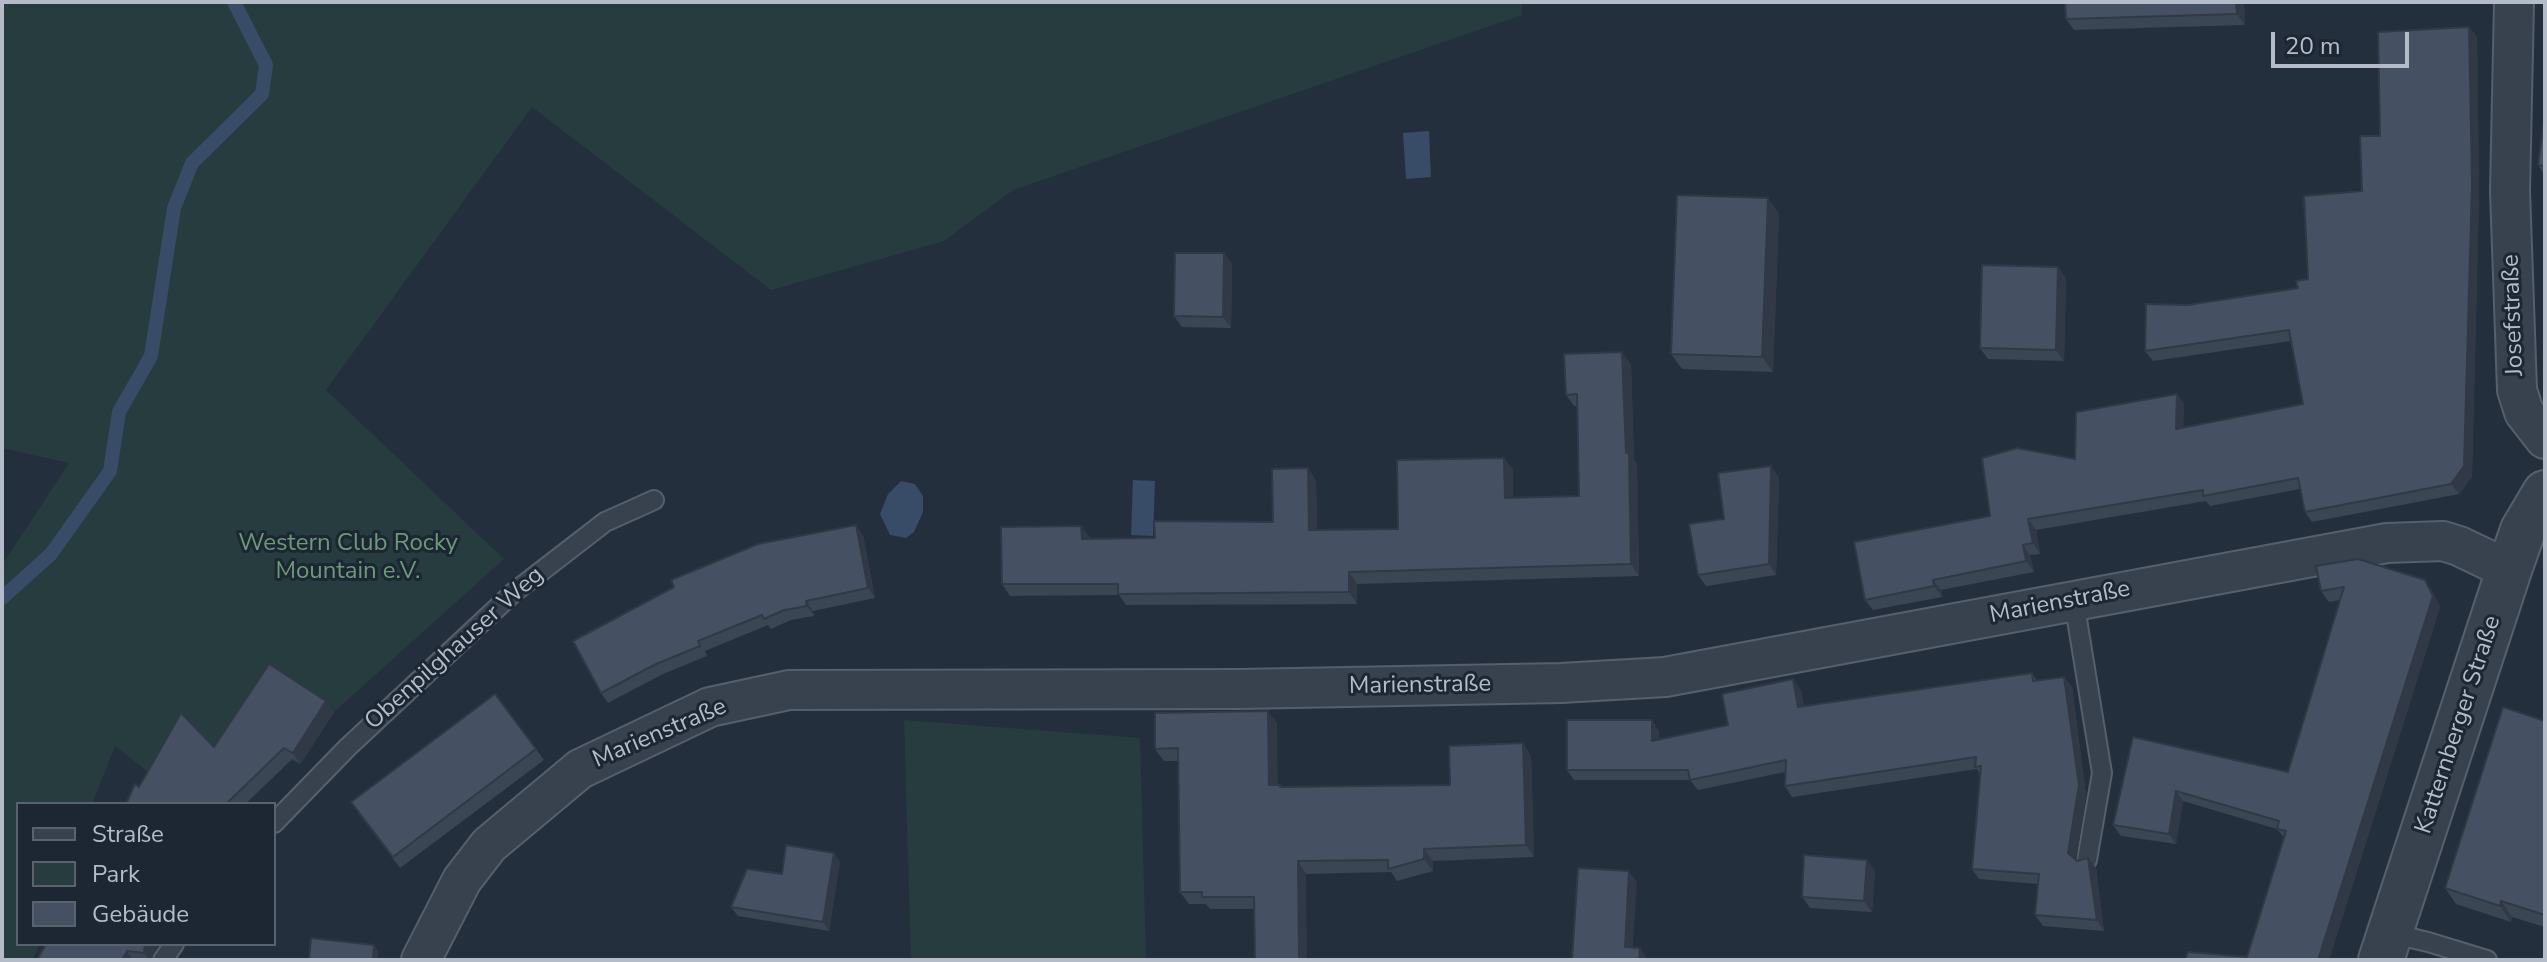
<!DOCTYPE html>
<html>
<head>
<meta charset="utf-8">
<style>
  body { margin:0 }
  #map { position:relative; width:2547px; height:962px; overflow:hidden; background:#242f3e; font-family:"Nunito Sans",sans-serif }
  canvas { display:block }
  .frame { position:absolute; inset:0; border:4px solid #b4bcc9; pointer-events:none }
  .legend { position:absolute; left:16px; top:802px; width:260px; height:144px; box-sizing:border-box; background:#1d2633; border:2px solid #59626f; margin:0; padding:10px 14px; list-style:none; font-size:24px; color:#b4bcc9 }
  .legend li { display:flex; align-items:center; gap:16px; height:40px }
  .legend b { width:40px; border:2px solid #59626f }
  .scale { position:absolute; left:2271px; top:32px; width:138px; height:36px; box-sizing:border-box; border:4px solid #b4bcc9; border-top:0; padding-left:10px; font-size:24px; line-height:28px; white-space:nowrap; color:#b4bcc9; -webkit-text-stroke:6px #1d2633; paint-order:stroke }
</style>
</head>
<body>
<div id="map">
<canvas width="2547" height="962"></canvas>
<div class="frame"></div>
<ul class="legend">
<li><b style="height:10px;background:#38414e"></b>Straße</li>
<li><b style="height:22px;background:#263c3f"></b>Park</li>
<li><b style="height:22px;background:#455162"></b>Gebäude</li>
</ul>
<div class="scale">20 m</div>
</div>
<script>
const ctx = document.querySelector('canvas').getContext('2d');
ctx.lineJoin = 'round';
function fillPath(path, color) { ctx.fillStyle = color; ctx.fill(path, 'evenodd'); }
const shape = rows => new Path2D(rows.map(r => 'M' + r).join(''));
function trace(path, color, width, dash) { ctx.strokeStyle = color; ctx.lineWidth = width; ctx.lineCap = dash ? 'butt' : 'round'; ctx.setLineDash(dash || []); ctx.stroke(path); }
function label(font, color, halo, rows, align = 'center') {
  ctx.font = font + ' "Nunito Sans",sans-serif'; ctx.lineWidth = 6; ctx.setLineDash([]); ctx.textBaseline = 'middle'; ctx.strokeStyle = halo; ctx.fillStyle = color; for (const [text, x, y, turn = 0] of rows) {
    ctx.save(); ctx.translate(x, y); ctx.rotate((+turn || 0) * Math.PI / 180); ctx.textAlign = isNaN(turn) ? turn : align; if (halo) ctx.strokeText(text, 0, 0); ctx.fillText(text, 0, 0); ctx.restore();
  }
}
fillPath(shape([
  [2,2,1522,2,1522,15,1013,190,944,241,771,290,532,107,326,390,504,559,334,712,301,764,292,760,246,804,188,804,115,746,92,804,18,804,18,944,39,944,33,960,2,960,2,565,69,463,2,448],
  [904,720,1140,738,1146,960,911,960]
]), '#263c3f');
fillPath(shape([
  [1429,131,1431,177,1406,179,1403,133],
  [1133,480,1155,481,1153,536,1131,535],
  [901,481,915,484,923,496,923,512,914,532,906,538,890,535,880,514,888,494]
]), '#394c67');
trace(shape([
  [2,598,51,554,110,471,119,412,151,356,174,208,192,163,262,94,266,65,234,2]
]), '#394c67', 14);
const service = shape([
  [2074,601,2102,773,2087,860],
  [274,823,348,747,513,593,605,522,654,500],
  [2390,933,2428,942,2487,960],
  [163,960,174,944]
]);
const minor = shape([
  [2514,2,2510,191,2517,390,2524,412,2545,439],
  [421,960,462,880,489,845,580,769,710,707,789,690,1240,689,1561,683,1665,677,2387,543,2443,541,2459,546,2509,570]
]);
const tertiary = shape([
  [2381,960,2509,570,2523,530,2545,493]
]);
trace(service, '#565f6c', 22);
trace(minor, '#565f6c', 42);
trace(tertiary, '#565f6c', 48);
trace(service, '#38414e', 18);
trace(minor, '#38414e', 38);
trace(tertiary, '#38414e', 44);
fillPath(shape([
  [2244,2,2245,25,2074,30,2066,19],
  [2469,27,2477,37,2479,194,2472,477,2459,494,2312,522,2305,512,2300,489,2210,506,2206,501,2036,530,2040,554,2030,555,2034,572,1941,590,1942,597,1873,610,1865,600,2075,459,2177,394,2184,404,2183,427,2303,404,2291,341,2153,361,2145,351,2188,305,2298,288,2308,279,2362,191,2380,136],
  [2545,114,2545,175,2538,165],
  [1779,213,1773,372,1682,369,1671,354],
  [1224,253,1232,264,1231,328,1182,327,1174,316],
  [2066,278,2064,361,1988,359,1980,348],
  [1631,364,1634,460,1637,464,1639,576,1357,584,1357,604,1126,605,1119,595,1010,596,1002,584,1090,537,1090,539,1155,538,1273,522,1316,480,1317,529,1398,529,1504,458,1513,470,1513,497,1579,496,1578,406,1574,406,1566,395],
  [1779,477,1776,575,1706,586,1698,575,1724,519],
  [863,535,875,598,813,611,814,616,791,620,771,629,768,625,705,651,707,656,663,674,608,703,601,693],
  [2316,566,2425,580,2432,591,2440,607,2329,960,2185,960,2247,957,2284,838,2277,829,2183,801,2176,844,2121,836,2113,825,2133,737,2288,772,2340,600,2329,602,2321,591],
  [2032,673,2037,681,2064,677,2072,687,2086,795,2076,860,2088,858,2096,868,2104,931,2043,926,2035,915,2038,884,1979,879,1972,869,1980,774,1977,769,1792,797,1785,786,1785,772,1698,790,1690,780,1574,780,1567,770,1659,731,1659,739,1728,725,1801,690,1804,707],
  [495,694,544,760,400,868,358,813],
  [334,712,300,764,292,759,245,804,126,804,139,787,214,747],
  [2545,721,2545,927,2512,917,2511,922,2456,904,2445,888],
  [1277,723,1277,785,1280,785,1281,787,1450,785,1523,743,1531,756,1534,857,1433,861,1433,871,1397,881,1391,872,1306,874,1254,909,1210,909,1206,904,1189,904,1180,892,1178,761,1164,761,1155,749],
  [834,853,840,862,829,931,738,916,731,907,782,874],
  [1867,860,1875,871,1872,912,1810,908,1802,897],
  [46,944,159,944,153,954,152,960,37,960]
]), '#3b4654');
fillPath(shape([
  [2236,2,2244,2,2245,25,2237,14],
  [2469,27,2477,37,2479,194,2472,477,2459,494,2451,484],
  [1768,198,1779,213,1773,372,1762,357],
  [1224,253,1232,264,1231,328,1223,317],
  [2058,267,2066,278,2064,361,2056,350],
  [1622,352,1631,364,1634,460,1637,464,1639,576,1631,564],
  [2177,394,2184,404,2183,439,2176,429],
  [1504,458,1513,470,1513,509,1505,498],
  [1771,466,1779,477,1776,575,1769,564],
  [1308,468,1316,480,1317,541,1309,530],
  [2028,519,2036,530,2040,554,2033,543],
  [856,525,863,535,875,598,868,588],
  [1081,526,1090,537,1090,550,1082,539],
  [2023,545,2030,555,2034,572,2026,561],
  [1349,572,1357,584,1357,604,1349,592],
  [1933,580,1941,590,1942,597,1934,586],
  [2425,580,2432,591,2440,607,2329,960,2318,960],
  [806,601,813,611,814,616,807,606],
  [2064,677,2072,687,2086,795,2076,863,2068,853],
  [1793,679,1801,690,1805,718,1798,707],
  [326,701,334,712,300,764,293,753],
  [1268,711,1277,723,1278,797,1269,785],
  [1652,720,1659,731,1659,751,1652,741],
  [1523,743,1531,756,1534,857,1526,845],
  [2176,791,2183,801,2176,844,2169,834],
  [1424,849,1433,861,1433,871,1424,859],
  [834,853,840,862,829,931,823,922],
  [2088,858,2096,868,2104,931,2097,920],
  [1867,860,1875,871,1872,912,1864,901],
  [1298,861,1306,874,1307,960,1299,960],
  [1629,871,1637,882,1632,958,1625,947],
  [2501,901,2512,917,2511,922,2500,906],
  [145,944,159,944,153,954,152,960,149,960,144,953],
  [374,945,378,951,378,960,373,960],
  [1640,948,1647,959,1647,960,1639,960],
  [127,951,133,960,122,960]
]), '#303945');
const building = shape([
  [2065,2,2236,2,2237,14,2066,19,2065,2],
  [2469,27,2472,183,2464,466,2451,484,2305,512,2298,478,2203,496,2203,490,2028,519,2033,543,2023,545,2026,561,1933,580,1934,586,1865,600,1854,542,1990,516,1982,458,2017,448,2075,459,2076,412,2177,394,2176,429,2303,404,2289,330,2145,351,2146,304,2188,305,2298,288,2296,281,2308,279,2304,196,2362,191,2360,136,2380,136,2378,32,2469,27],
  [2545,114,2545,166,2538,165,2545,114],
  [1677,195,1768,198,1762,357,1671,354,1677,195],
  [1175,253,1224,253,1223,317,1174,316,1175,253],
  [1982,265,2058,267,2056,350,1980,348,1982,265],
  [1622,352,1626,453,1629,453,1631,564,1349,572,1349,592,1118,594,1118,584,1002,584,1001,527,1081,526,1082,539,1155,538,1154,521,1273,522,1272,469,1308,468,1309,530,1398,529,1397,460,1504,458,1505,498,1579,496,1577,394,1566,395,1564,354,1622,352],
  [1771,466,1769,564,1698,575,1689,524,1724,519,1718,473,1771,466],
  [856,525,868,588,806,601,807,606,784,610,764,619,762,615,698,641,700,646,656,664,601,693,573,641,674,587,671,580,758,544,856,525],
  [2358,559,2425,580,2433,596,2318,960,2185,960,2188,952,2247,957,2286,831,2277,829,2279,821,2176,791,2169,834,2113,825,2133,737,2288,772,2344,587,2321,591,2316,566,2358,559],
  [269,664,326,701,293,753,284,748,226,804,126,804,135,784,139,787,181,713,214,747,269,664],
  [2032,673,2033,681,2064,677,2079,785,2068,853,2077,861,2088,858,2097,920,2035,915,2039,874,1972,869,1981,766,1975,767,1976,757,1785,786,1786,760,1690,780,1688,770,1567,770,1567,720,1652,720,1652,741,1728,725,1722,694,1793,679,1798,707,2032,673],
  [495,694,536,749,393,857,351,802,495,694],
  [2503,707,2545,721,2545,915,2501,901,2500,906,2445,888,2503,707],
  [1268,711,1269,785,1280,785,1280,787,1450,785,1449,746,1523,743,1526,845,1424,849,1424,859,1388,869,1388,860,1298,861,1299,960,1255,960,1254,897,1202,897,1202,892,1180,892,1178,748,1155,749,1155,713,1268,711],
  [786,845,834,853,823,922,731,907,747,869,782,874,786,845],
  [1804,855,1867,860,1864,901,1802,897,1804,855],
  [1578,868,1629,871,1625,947,1640,948,1639,960,1572,960,1578,868],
  [311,938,374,945,373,960,309,960,311,938],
  [46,944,145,944,144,953,127,951,122,960,37,960,46,944]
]);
fillPath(building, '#455162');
trace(building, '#303945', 2);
label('24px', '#b4bcc9', '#1d2633', [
  ["Josefstraße",2514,315,-92],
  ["Marienstraße",2060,603,-11],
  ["Obenpilghauser Weg",455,649,-42],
  ["Marienstraße",1420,686,-1],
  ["Katternberger Straße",2459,725,-72],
  ["Marienstraße",660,734,-23]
]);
label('24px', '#6b9a76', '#1d2633', [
  ["Western Club Rocky",348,544],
  ["Mountain e.V.",348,572]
]);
</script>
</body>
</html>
